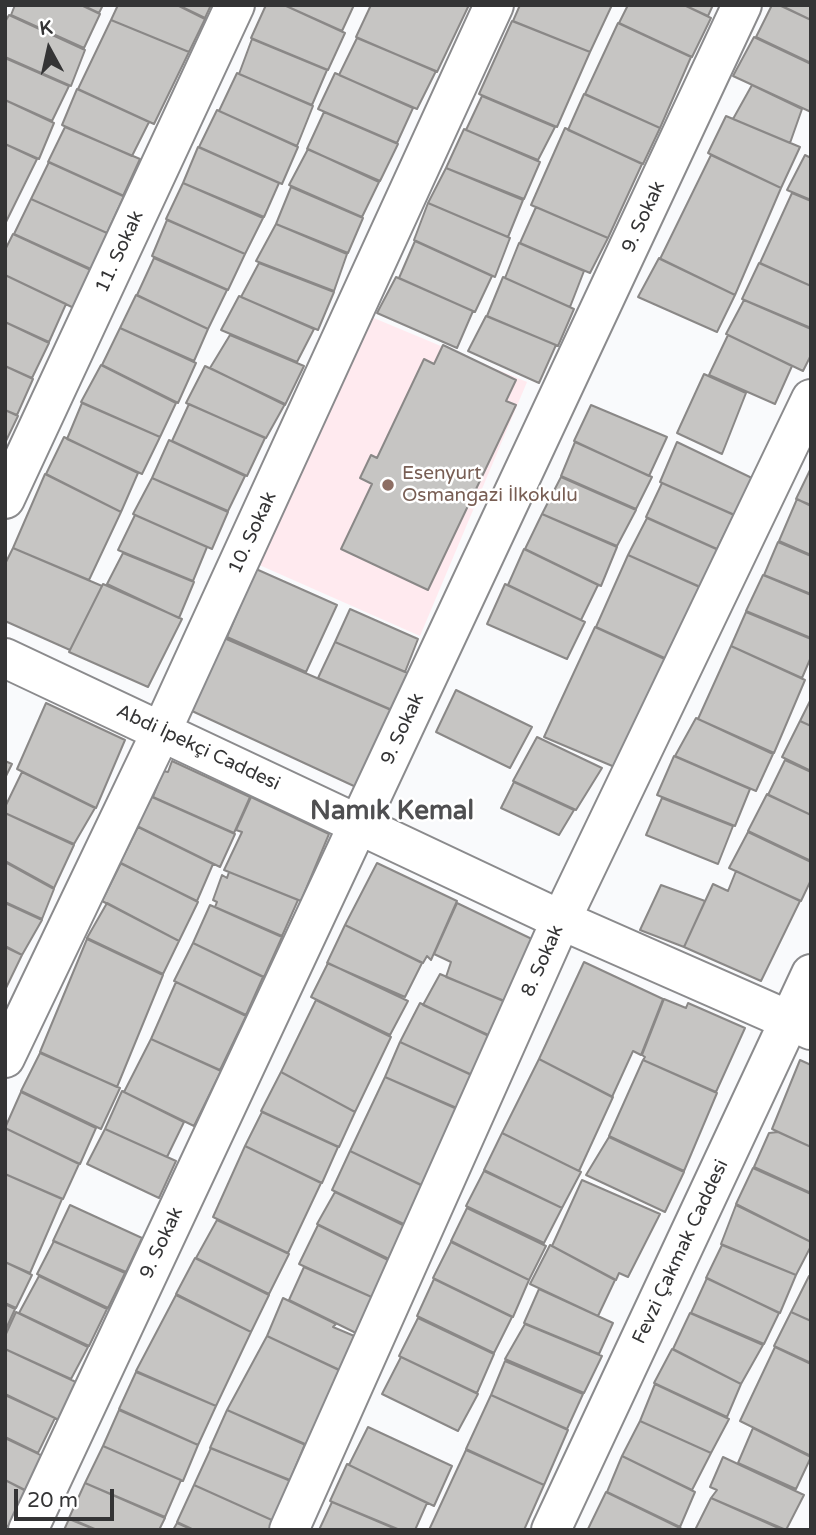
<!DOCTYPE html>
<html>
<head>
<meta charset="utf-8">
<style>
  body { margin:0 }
  #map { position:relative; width:816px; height:1535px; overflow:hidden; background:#f9fafc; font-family:"Varela Round",sans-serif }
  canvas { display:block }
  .frame { position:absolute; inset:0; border:7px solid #343435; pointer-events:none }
  .north { position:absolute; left:14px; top:14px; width:70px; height:70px; -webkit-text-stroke:5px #fff; paint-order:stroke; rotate:352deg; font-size:19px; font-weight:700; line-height:28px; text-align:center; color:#343435 }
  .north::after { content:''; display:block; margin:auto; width:24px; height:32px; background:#343435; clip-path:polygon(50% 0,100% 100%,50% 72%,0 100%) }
  .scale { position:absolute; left:14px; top:1489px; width:100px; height:32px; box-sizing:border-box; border:4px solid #343435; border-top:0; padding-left:9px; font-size:21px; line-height:24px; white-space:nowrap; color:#343435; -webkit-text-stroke:5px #fff; paint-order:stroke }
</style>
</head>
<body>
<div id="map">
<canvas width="816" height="1535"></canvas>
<div class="frame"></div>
<div class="north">K</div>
<div class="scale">20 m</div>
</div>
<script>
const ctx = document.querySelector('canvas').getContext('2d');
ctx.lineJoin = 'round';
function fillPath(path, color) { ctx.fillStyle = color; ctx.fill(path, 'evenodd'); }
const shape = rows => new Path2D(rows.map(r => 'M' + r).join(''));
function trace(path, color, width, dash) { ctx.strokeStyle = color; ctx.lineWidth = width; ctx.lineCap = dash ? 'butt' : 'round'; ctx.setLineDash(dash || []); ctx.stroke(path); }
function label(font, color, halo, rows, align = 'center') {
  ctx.font = font + ' "Varela Round",sans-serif'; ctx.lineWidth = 5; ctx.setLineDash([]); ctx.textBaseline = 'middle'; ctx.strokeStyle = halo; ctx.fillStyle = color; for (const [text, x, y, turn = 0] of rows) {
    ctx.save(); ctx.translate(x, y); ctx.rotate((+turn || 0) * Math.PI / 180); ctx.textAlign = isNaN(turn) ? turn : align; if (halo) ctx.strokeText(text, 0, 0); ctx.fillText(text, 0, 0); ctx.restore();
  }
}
fillPath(shape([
  [369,316,527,382,420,636,257,564]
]), '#ffeaef');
const building = shape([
  [15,5,81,5,100,14,84,48,11,15,15,5],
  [82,5,103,5,99,13,82,5],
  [118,5,177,5,205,19,189,52,111,20,118,5],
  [178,5,211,5,205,18,178,5],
  [266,5,284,5,345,33,328,70,251,38,266,5],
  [284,5,354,5,342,31,284,5],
  [371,5,469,5,437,72,356,37,371,5],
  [520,5,612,5,590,52,513,21,520,5],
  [628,5,684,5,711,18,692,57,619,23,628,5],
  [684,5,713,5,708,16,684,5],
  [772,5,779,5,811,20,811,63,756,37,772,5],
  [780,5,811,5,811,20,780,5],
  [9,15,85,50,71,86,5,57,5,22,9,15],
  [111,20,189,52,154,124,78,89,111,20],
  [512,21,590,52,557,127,479,94,512,21],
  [618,23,691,57,660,128,585,94,618,23],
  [754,37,811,64,811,112,733,76,754,37],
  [357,38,436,71,417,109,339,75,357,38],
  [252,39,327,70,312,105,239,74,252,39],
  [5,58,69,86,52,121,5,100,5,58],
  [237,73,313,106,297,146,219,111,237,73],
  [335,73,413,108,397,143,318,109,335,73],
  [752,85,802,109,790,143,733,119,752,85],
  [77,89,149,122,132,156,62,125,77,89],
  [584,94,660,128,643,164,568,130,584,94],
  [482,96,555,127,538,160,466,130,482,96],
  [5,100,54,123,39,159,5,144,5,100],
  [217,110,298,147,282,184,199,147,217,110],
  [324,112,398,144,380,181,307,149,324,112],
  [726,116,800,147,781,188,708,153,726,116],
  [65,127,140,159,123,196,48,162,65,127],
  [565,128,642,164,608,238,531,205,565,128],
  [464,129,540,162,524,199,446,168,464,129],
  [5,144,37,159,5,224,5,144],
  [198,147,279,183,264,217,183,183,198,147],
  [308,149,379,182,362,217,289,185,308,149],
  [711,155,781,188,735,295,660,259,711,155],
  [805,155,811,158,811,200,787,190,805,155],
  [49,162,124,196,107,233,31,199,49,162],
  [446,168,523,200,508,237,428,203,446,168],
  [183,183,263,218,245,254,166,219,183,183],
  [291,187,363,218,348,253,276,224,291,187],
  [792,193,811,201,811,286,760,263,792,193],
  [31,199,107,233,93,270,14,234,31,199],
  [428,203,510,238,495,277,414,240,428,203],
  [536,207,608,238,590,273,520,243,536,207],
  [167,220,245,254,228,290,152,256,167,220],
  [276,224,347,254,334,291,256,261,276,224],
  [13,234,95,272,76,309,5,275,5,250,13,234],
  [415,241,492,276,475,312,399,278,415,241],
  [519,243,584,271,570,307,505,278,519,243],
  [154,258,227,290,208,329,137,295,154,258],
  [659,258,735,295,717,332,638,297,659,258],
  [259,263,334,292,318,330,241,297,259,263],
  [759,263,811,286,811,328,742,299,759,263],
  [5,275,66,304,49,342,5,322,5,275],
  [396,277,473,311,457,348,377,313,396,277],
  [503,277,574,309,558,346,487,316,503,277],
  [136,295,208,329,194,361,120,328,136,295],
  [239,296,314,329,297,362,221,330,239,296],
  [744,300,811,329,811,355,803,371,726,334,744,300],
  [486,316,556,345,539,383,468,351,486,316],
  [5,322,49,343,32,378,5,366,5,322],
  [120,328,196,363,178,403,102,365,120,328],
  [230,335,304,366,285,405,210,368,230,335],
  [728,335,792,366,775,404,709,375,728,335],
  [443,345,516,380,506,401,516,405,428,590,341,549,372,484,360,478,371,455,377,458,424,359,434,364,443,345],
  [101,365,176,403,160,437,81,402,101,365],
  [5,366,33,379,17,415,5,410,5,366],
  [205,366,285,404,266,438,186,403,205,366],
  [704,374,746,393,722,454,677,433,704,374],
  [82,403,160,437,142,474,67,439,82,403],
  [189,404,265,438,247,476,172,441,189,404],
  [591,405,667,437,649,476,574,441,591,405],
  [5,410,18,416,5,443,5,410],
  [64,437,138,473,121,512,46,474,64,437],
  [169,440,245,476,228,511,152,478,169,440],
  [575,442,652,477,636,509,561,476,575,442],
  [677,442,754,479,737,516,660,482,677,442],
  [811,468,811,505,796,499,811,468],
  [45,474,121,512,89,580,13,548,45,474],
  [561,477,636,510,617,546,542,514,561,477],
  [152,478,228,512,212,549,133,514,152,478],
  [662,483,734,515,717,549,646,517,662,483],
  [797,499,811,506,811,555,779,541,797,499],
  [542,514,617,547,601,586,525,549,542,514],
  [135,515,207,547,193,581,118,550,135,515],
  [647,518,723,552,705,589,628,555,647,518],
  [778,542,811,556,811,594,764,575,778,542],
  [13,548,102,586,70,650,5,621,5,564,13,548],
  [524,549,598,585,581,620,508,585,524,549],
  [123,553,194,582,179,618,107,584,123,553],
  [628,555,704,589,669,660,596,627,628,555],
  [256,569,337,605,306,672,227,637,256,569],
  [763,575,811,595,811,638,746,611,763,575],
  [103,584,182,619,148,687,69,652,103,584],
  [505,584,585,622,567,659,487,624,505,584],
  [350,609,418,639,405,672,335,642,350,609],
  [746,612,811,639,811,657,802,678,731,646,746,612],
  [595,627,669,661,617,768,544,737,595,627],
  [224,638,391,710,356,787,192,711,224,638],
  [335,642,408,673,392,710,318,678,335,642],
  [731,646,805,680,774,753,698,719,731,646],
  [456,690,532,727,510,768,436,732,456,690],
  [811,699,811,726,800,721,811,699],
  [46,703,125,740,96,808,17,769,46,703],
  [696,718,773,754,756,791,675,756,696,718],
  [800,721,811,726,811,771,782,757,800,721],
  [537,737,602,768,576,810,513,781,537,737],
  [674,756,750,789,735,826,657,795,674,756],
  [785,760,811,772,811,815,768,795,785,760],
  [5,761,12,764,5,778,5,761],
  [172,761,250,797,234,833,153,797,163,771,168,772,172,761],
  [22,772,95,808,74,844,5,813,5,807,22,772],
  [514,782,574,810,559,835,501,808,514,782],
  [767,794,811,815,811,861,748,831,767,794],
  [152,797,235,834,220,867,137,826,152,797],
  [251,797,329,834,301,901,224,870,242,832,236,830,251,797],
  [662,798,733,826,718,864,646,835,662,798],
  [5,813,74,845,54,888,5,861,5,813],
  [138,827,213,864,197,901,120,863,138,827],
  [748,832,811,862,811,880,801,901,729,868,748,832],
  [5,862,54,889,42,919,5,902,5,862],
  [121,863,198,902,179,941,102,901,121,863],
  [377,863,457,901,431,960,427,956,423,963,345,925,377,863],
  [736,871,800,901,761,981,684,947,713,884,728,891,736,871],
  [229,872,298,900,282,936,215,907,217,902,213,900,222,875,227,878,229,872],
  [661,885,705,901,684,947,640,930,661,885],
  [5,903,42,920,22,955,5,946,5,903],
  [107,903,179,941,163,974,87,938,107,903],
  [457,903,536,941,507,1002,446,977,451,962,434,954,457,903],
  [210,905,282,937,264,977,193,943,210,905],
  [345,925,422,963,405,997,327,963,345,925],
  [87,939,163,975,117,1087,40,1052,87,939],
  [193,943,263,977,246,1015,174,981,193,943],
  [5,947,22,955,6,988,5,988,5,947],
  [584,962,663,999,641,1055,633,1051,612,1097,539,1059,584,962],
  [328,963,408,1001,390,1035,311,997,328,963],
  [440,974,508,1003,495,1038,423,1005,440,974],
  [176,982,246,1016,220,1070,151,1039,176,982],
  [664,999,686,1008,688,1003,745,1028,716,1092,643,1060,645,1057,642,1055,664,999],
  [316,1000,391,1037,355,1112,281,1072,316,1000],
  [420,1003,497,1040,480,1079,400,1042,420,1003],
  [151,1039,221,1071,194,1126,124,1092,151,1039],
  [400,1042,481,1079,466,1112,385,1077,400,1042],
  [40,1053,120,1088,101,1129,21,1091,40,1053],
  [539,1059,613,1097,579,1171,502,1133,539,1059],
  [643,1060,717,1093,684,1171,609,1136,643,1060],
  [800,1060,811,1065,811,1147,772,1129,800,1060],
  [281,1072,355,1112,339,1147,261,1111,281,1072],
  [385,1077,466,1113,428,1188,350,1151,385,1077],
  [122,1091,184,1122,167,1157,105,1129,122,1091],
  [21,1092,96,1128,80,1164,5,1128,21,1092],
  [262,1112,338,1147,322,1183,245,1146,262,1112],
  [5,1128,79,1164,63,1199,5,1174,5,1128],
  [105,1129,176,1161,159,1198,87,1164,105,1129],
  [778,1132,811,1147,811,1193,754,1167,769,1133,778,1132],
  [502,1133,581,1172,562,1208,484,1170,502,1133],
  [609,1137,684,1172,665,1212,586,1175,609,1137],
  [245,1146,321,1183,288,1253,213,1217,245,1146],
  [350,1151,427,1188,410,1227,332,1190,350,1151],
  [753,1168,811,1194,811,1242,736,1204,753,1168],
  [484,1171,562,1208,544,1243,466,1206,484,1171],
  [5,1174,62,1199,30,1273,5,1262,5,1174],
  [582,1180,660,1214,628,1277,619,1273,616,1280,552,1246,582,1180],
  [335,1192,409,1228,393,1261,317,1224,335,1192],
  [70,1205,142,1238,126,1272,53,1241,70,1205],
  [736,1205,811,1242,811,1246,796,1275,721,1244,736,1205],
  [467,1208,546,1246,529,1280,451,1241,467,1208],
  [217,1220,289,1254,269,1294,196,1258,217,1220],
  [318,1225,394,1263,376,1299,299,1264,318,1225],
  [54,1241,125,1273,108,1308,37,1274,54,1241],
  [451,1242,529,1280,513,1317,433,1278,451,1242],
  [550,1245,615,1280,598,1316,530,1284,550,1245],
  [722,1245,796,1275,780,1313,706,1278,722,1245],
  [195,1258,269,1295,251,1332,176,1294,195,1258],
  [5,1262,32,1275,16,1308,5,1303,5,1262],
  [304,1267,376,1299,360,1335,289,1300,304,1267],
  [39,1276,107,1309,89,1346,19,1313,39,1276],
  [809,1276,811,1277,811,1321,791,1312,809,1276],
  [707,1278,779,1313,764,1344,691,1313,707,1278],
  [434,1279,512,1317,494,1353,417,1316,434,1279],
  [539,1289,613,1323,599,1354,524,1323,539,1289],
  [176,1295,251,1332,216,1406,136,1371,176,1295],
  [283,1298,336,1324,333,1327,359,1338,344,1372,267,1336,283,1298],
  [5,1304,15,1309,5,1331,5,1304],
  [16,1312,88,1347,71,1379,5,1349,5,1336,16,1312],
  [791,1312,811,1321,811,1363,774,1346,791,1312],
  [690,1313,763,1345,741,1384,673,1349,690,1313],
  [418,1318,494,1354,477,1393,399,1356,418,1318],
  [525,1324,602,1356,584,1393,505,1359,525,1324],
  [267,1336,343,1372,310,1447,227,1410,267,1336],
  [775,1347,811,1364,811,1456,740,1421,775,1347],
  [5,1349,78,1383,61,1421,5,1394,5,1349],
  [672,1349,741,1384,727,1417,654,1383,672,1349],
  [401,1357,478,1394,458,1431,382,1394,401,1357],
  [505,1361,583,1394,567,1429,491,1395,505,1361],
  [136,1372,216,1406,198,1445,119,1409,136,1372],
  [655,1384,729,1419,711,1453,640,1421,655,1384],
  [5,1395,55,1418,38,1453,5,1437,5,1395],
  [491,1395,568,1430,544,1485,466,1449,491,1395],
  [119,1410,198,1445,183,1481,103,1446,119,1410],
  [227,1410,305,1444,290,1480,210,1448,227,1410],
  [640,1421,711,1453,692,1490,622,1456,640,1421],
  [368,1427,452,1466,434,1506,349,1465,368,1427],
  [753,1428,811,1457,796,1489,738,1463,753,1428],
  [5,1438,45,1457,29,1492,5,1480,5,1438],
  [103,1446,181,1480,165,1517,85,1483,103,1446],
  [211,1448,293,1482,274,1521,194,1485,211,1448],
  [466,1450,544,1485,524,1530,429,1530,466,1450],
  [622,1456,695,1492,680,1527,607,1492,622,1456],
  [723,1457,804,1495,786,1530,711,1498,717,1490,710,1487,723,1457],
  [347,1464,427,1503,415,1530,400,1530,330,1501,347,1464],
  [5,1480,28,1492,12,1528,5,1525,5,1480],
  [85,1483,165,1518,159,1530,97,1530,69,1518,85,1483],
  [194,1485,274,1521,270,1530,194,1530,177,1522,194,1485],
  [606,1492,682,1529,588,1529,606,1492],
  [711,1498,783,1530,695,1530,711,1498],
  [332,1502,398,1530,319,1530,332,1502],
  [69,1519,96,1530,64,1530,69,1519],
  [177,1523,193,1530,173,1530,177,1523]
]);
fillPath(building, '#c6c5c3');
trace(building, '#8a8887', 2);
const minor = shape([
  [5,499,235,5],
  [5,658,561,920,811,1030],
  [5,1058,162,730,494,5],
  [28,1530,742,5],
  [289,1530,561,920,811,399],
  [551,1530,811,974]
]);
trace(minor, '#8b8b8d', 42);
trace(minor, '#fff', 38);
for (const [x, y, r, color] of [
  [388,485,7,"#8d6e63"]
]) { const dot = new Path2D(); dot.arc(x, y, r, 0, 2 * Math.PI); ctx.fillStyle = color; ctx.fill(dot); trace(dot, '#fff', 2.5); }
label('19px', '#343435', '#fff', [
  ["9. Sokak",644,217,-65],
  ["11. Sokak",120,252,-65],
  ["10. Sokak",253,533,-65],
  ["9. Sokak",403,729,-65],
  ["Abdi İpekçi Caddesi",198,748,25],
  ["8. Sokak",543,961,-66],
  ["9. Sokak",162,1243,-65],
  ["Fevzi Çakmak Caddesi",681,1252,-65]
]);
label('19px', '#785e54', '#fff', [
  ["Esenyurt",402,474],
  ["Osmangazi İlkokulu",402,496]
], 'left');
label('bold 26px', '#4f4f51', '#fff', [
  ["Namık Kemal",392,812]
]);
</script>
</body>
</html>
